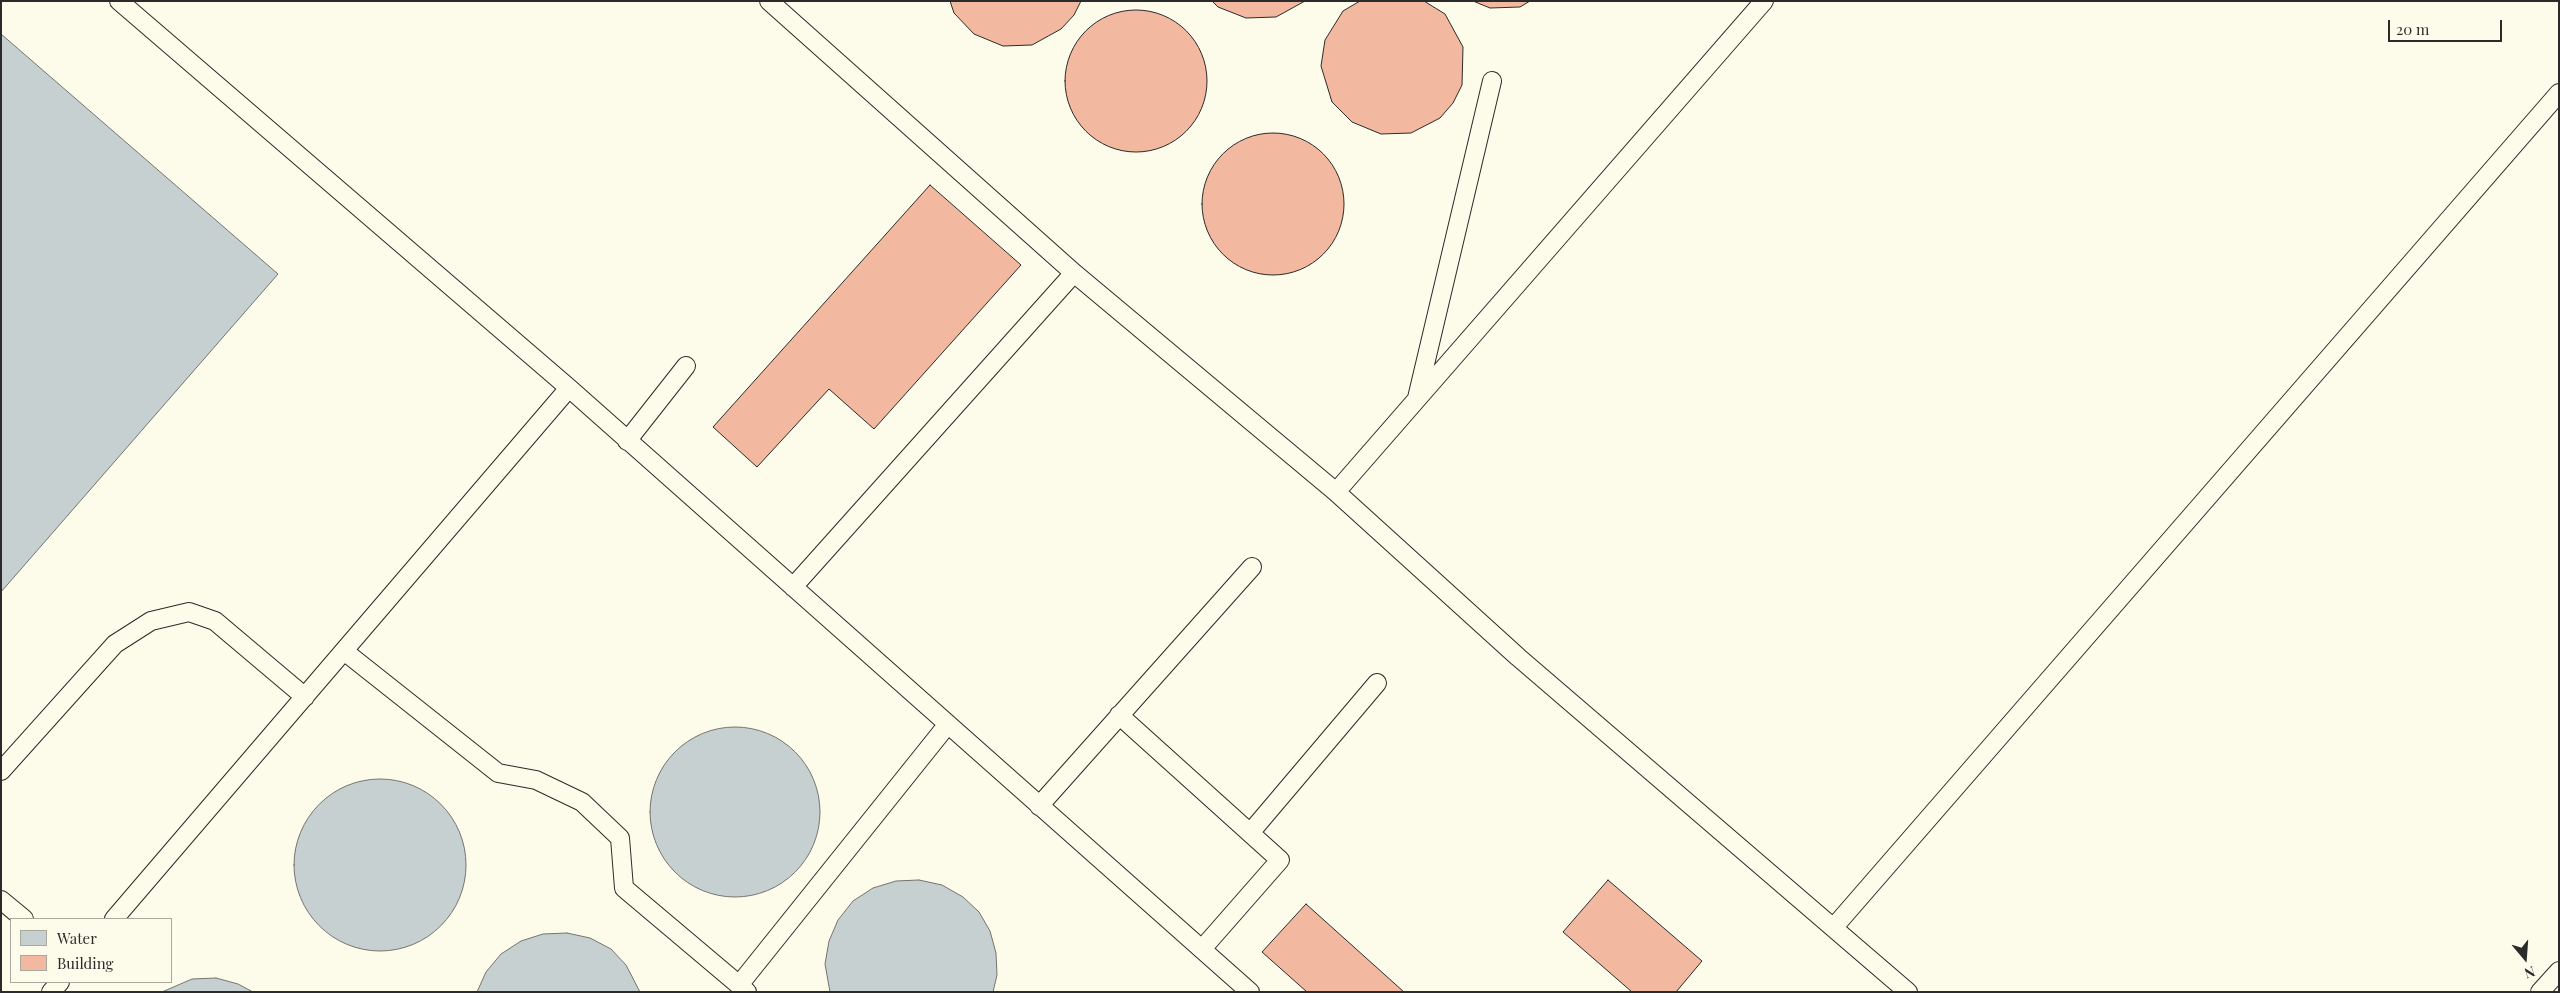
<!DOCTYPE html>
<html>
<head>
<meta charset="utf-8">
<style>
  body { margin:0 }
  #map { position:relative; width:2560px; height:993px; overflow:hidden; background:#fdfbea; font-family:"Playfair Display",serif }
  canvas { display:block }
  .frame { position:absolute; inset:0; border:2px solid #2b2b2b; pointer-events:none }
  .legend { position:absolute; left:10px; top:918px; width:162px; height:65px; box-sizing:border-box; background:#fdfbea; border:1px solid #a9a89e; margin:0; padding:6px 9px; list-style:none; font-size:15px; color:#2b2b2b }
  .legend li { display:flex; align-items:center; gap:10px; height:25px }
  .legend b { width:25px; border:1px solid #a9a89e }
  .north { position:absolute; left:2500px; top:933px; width:50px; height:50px; -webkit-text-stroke:4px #fdfbea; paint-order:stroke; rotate:162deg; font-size:14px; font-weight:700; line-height:20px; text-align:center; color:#2b2b2b }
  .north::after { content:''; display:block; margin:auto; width:18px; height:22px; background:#2b2b2b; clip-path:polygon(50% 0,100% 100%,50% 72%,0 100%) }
  .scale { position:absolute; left:2388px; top:20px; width:114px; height:22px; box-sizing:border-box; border:2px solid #2b2b2b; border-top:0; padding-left:6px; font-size:15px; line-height:18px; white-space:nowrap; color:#2b2b2b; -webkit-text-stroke:4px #fdfbea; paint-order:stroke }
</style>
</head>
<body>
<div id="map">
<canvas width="2560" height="993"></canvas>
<div class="frame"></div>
<ul class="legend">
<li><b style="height:14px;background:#c7d0d0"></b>Water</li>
<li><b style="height:14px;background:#f2b8a0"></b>Building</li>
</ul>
<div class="north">N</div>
<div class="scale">20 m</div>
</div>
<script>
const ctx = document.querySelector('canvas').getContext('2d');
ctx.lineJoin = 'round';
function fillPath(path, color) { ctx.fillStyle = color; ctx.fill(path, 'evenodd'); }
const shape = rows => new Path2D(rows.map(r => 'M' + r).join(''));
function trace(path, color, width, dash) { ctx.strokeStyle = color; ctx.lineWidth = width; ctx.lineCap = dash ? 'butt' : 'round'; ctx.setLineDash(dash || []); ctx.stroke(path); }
const water = shape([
  [1,34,278,274,1,592,1,34],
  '650 812a85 85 0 1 1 170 0a85 85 0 1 1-170 0Z',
  '294 865a86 86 0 1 1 172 0a86 86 0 1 1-172 0Z',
  [919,880,942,885,963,897,979,912,990,931,996,953,997,975,993,992,830,992,825,964,829,941,838,920,853,901,873,888,896,881,919,880],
  [567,933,590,938,611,949,626,965,640,992,477,992,486,972,501,954,521,941,543,934,567,933],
  [216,978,238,984,253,992,162,992,192,979,216,978]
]);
fillPath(water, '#c7d0d0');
trace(water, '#74746e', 1);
const building = shape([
  [950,1,1081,1,1074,15,1061,29,1032,45,1003,46,974,34,954,13,950,1],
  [1212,1,1305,1,1276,17,1246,18,1218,7,1212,1],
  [1360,1,1424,1,1445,14,1463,47,1462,85,1453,103,1440,118,1411,133,1381,134,1352,122,1332,102,1321,66,1325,40,1343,11,1360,1],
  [1473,1,1530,1,1520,7,1490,8,1473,1],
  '1065 81a71 71 0 1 1 142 0a71 71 0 1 1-142 0Z',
  '1202 204a71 71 0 1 1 142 0a71 71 0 1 1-142 0Z',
  [930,185,1021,265,874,429,829,389,757,467,713,427,930,185],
  [1608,880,1702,961,1676,992,1632,992,1563,932,1608,880],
  [1306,904,1404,992,1307,992,1262,952,1306,904]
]);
fillPath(building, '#f2b8a0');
trace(building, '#2b2b2b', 1);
const lane = shape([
  [119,1,569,388,1250,992],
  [769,1,1074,273,1336,492,1518,657,1908,992],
  [1417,398,1492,81],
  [627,441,686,366],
  [1336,492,1764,1],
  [793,587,1074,273],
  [344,651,498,773,536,780,582,802,620,838,624,888,739,985],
  [1119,715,1280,860,1202,949],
  [1,771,115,644,151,621,189,612,215,621,305,697],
  [1039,806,1252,567],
  [1250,833,1377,683],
  [1,900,24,919],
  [114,919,569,388],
  [1834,927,2559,93],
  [51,992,60,982],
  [747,992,739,985,948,724],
  [2540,992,2559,971]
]);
trace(lane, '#2b2b2b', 20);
trace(lane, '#fdfbea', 18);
</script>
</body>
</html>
